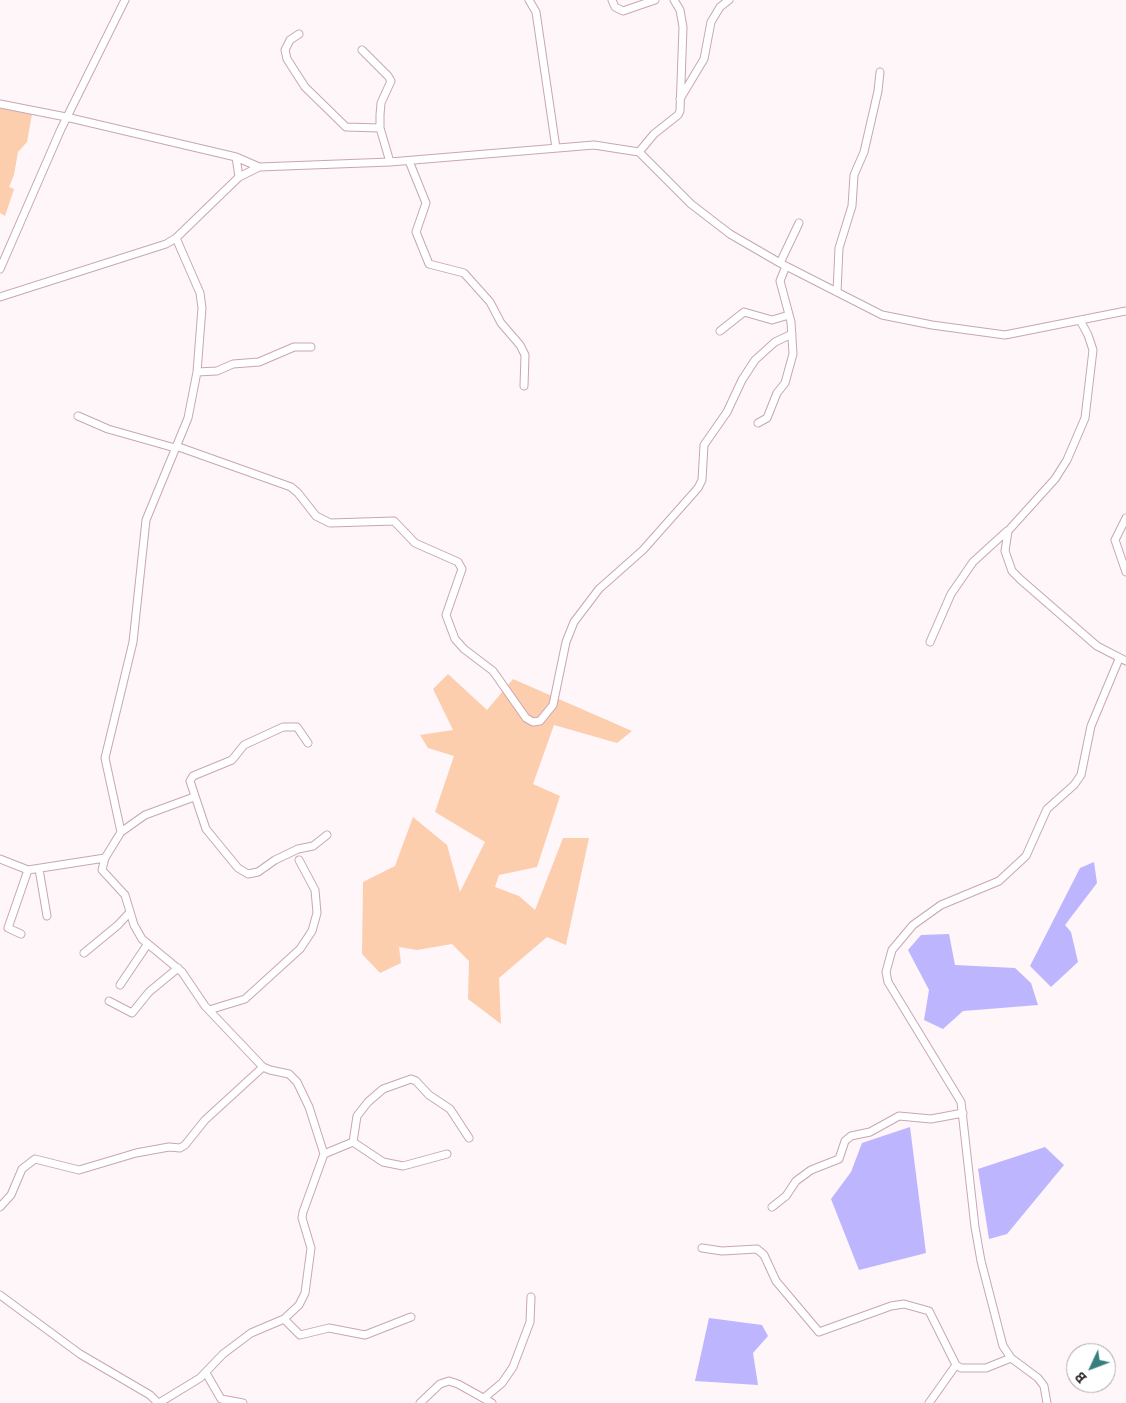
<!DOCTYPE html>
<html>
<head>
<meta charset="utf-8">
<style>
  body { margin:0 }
  #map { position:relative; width:1126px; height:1403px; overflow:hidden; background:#fef6f9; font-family:"Space Grotesk",sans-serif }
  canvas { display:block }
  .north { position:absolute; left:1066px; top:1343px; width:50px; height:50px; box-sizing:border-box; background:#fff; border:1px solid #aca7a9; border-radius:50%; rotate:227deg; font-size:14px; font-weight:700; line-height:20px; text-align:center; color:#2f2227 }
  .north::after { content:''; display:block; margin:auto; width:18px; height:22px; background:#377f7e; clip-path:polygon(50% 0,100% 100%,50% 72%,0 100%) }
</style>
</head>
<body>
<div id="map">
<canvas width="1126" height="1403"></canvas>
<div class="north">B</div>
</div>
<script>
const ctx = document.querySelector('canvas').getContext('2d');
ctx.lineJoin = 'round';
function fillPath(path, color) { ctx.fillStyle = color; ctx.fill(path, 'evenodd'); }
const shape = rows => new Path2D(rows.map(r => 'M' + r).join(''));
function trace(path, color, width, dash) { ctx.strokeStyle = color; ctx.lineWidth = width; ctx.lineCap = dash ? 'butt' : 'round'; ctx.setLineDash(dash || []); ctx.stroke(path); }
fillPath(shape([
  [0,106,32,114,27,142,18,152,14,175,9,187,14,189,5,216,0,213],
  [448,674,487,710,513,679,632,731,617,743,554,725,533,784,560,796,537,867,499,875,495,887,519,896,535,910,563,838,589,838,566,945,547,937,499,978,501,1024,468,999,469,961,452,944,417,950,399,947,401,963,380,973,362,954,363,882,395,866,413,817,447,845,460,892,485,842,435,812,454,756,428,748,420,735,453,730,433,689]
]), '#fcceae');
fillPath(shape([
  [1094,862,1097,883,1065,925,1071,932,1078,962,1051,987,1030,966,1080,868],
  [949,934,955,965,1015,968,1031,983,1038,1005,963,1011,943,1029,924,1020,929,990,908,950,921,935],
  [910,1127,926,1253,859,1270,831,1199,851,1172,862,1143],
  [1045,1147,1064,1165,1007,1234,989,1239,978,1169],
  [709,1318,762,1325,768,1336,753,1353,758,1385,695,1381]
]), '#bdb5fd');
const minor = shape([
  [529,0,536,12,556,148],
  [612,0,615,7,623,11,655,0],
  [299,34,290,40,285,50,287,59,305,87,346,127,380,128],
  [362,50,388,76,391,81,381,103,380,115,380,128,390,162],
  [680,99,704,59,711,22,720,7,729,0],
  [0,104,66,117,236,157,259,167],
  [639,152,654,134,678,115,680,111,683,27,680,10,674,0],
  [236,157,239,177],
  [409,161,426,203,416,232,429,264,464,273,490,302,501,323,520,345,525,355,524,386],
  [780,263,799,223],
  [0,269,61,129,125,0],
  [837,292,839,248,852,206,854,175,864,152,878,91,880,72],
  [0,297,166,244,176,238,239,177,259,167,390,162,594,145,639,152,691,204,730,234,780,263,882,315,932,325,1005,335,1126,311],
  [1080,320,1088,335,1093,350,1085,418,1067,460,1055,479,1008,531,1005,551,1012,571,1021,580,1097,646,1126,661],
  [720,331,744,312,772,320,789,315],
  [197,372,217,371,233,364,259,362,294,347,311,347],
  [78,416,108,429,175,448],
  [758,423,767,418,777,393,785,383,793,354,791,322,780,281,786,266],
  [176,446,291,487,298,493,316,516,330,523,394,521,415,543,458,562,462,569,446,615,455,639,464,649,493,671,526,718,533,722,540,721,553,705,566,642,574,622,599,589,643,550,698,488,702,480,704,445,727,412,742,380,755,360,775,342,792,334],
  [1126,518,1115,540,1126,572],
  [930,642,951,594,973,562,1007,531],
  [308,743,297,727,283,727,244,745,232,760,193,776,190,781,206,829,238,868,248,874,258,872,275,860,298,849,313,846,327,835],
  [121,832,145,815,194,797],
  [0,859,28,870,105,858],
  [39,869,47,916],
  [21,934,8,928,28,870],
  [84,953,118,925,130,912],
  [120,985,147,945],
  [109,1001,132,1013,149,992,178,968],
  [209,1010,245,999,300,949,312,931,317,913,315,890,299,860],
  [353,1142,357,1116,368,1102,383,1089,411,1079,416,1081,429,1095,450,1109,469,1138],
  [324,1154,353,1142,383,1162,403,1166,447,1154],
  [0,1207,11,1195,22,1169,35,1159,79,1170,136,1153,169,1147,180,1148,185,1145,205,1120,263,1067],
  [772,1207,786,1196,796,1181,811,1170,839,1159,845,1141,851,1136,870,1132,899,1116,931,1119,963,1113],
  [702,1248,722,1251,757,1249,764,1255,776,1281,819,1332,891,1306,904,1304,929,1311,956,1365,961,1368,986,1368,1011,1358],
  [0,1295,80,1354,150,1395,158,1403],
  [284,1319,300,1335,329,1328,365,1335,411,1317],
  [206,1373,221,1399,243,1403],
  [484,1398,502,1383,513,1367,530,1322,531,1297],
  [159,1403,200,1378,223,1354,251,1333,284,1319,299,1305,305,1293,311,1248,302,1218,303,1212,324,1154,309,1107,297,1082,289,1074,270,1070,263,1067,205,1006,182,972,142,939,134,925,125,895,102,870,105,858,121,832,105,758,133,642,146,520,188,418,197,372,202,308,200,293,176,238],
  [420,1403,440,1384,449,1381,458,1384,492,1403],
  [929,1403,956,1365],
  [1047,1403,1044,1386,1038,1378,1011,1358,1003,1346,981,1261,975,1227,961,1102,888,982,886,972,892,950,913,925,941,905,999,881,1026,856,1047,809,1074,785,1081,775,1091,726,1119,659]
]);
trace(minor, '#c9a6b4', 9);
trace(minor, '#fff', 7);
</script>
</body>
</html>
